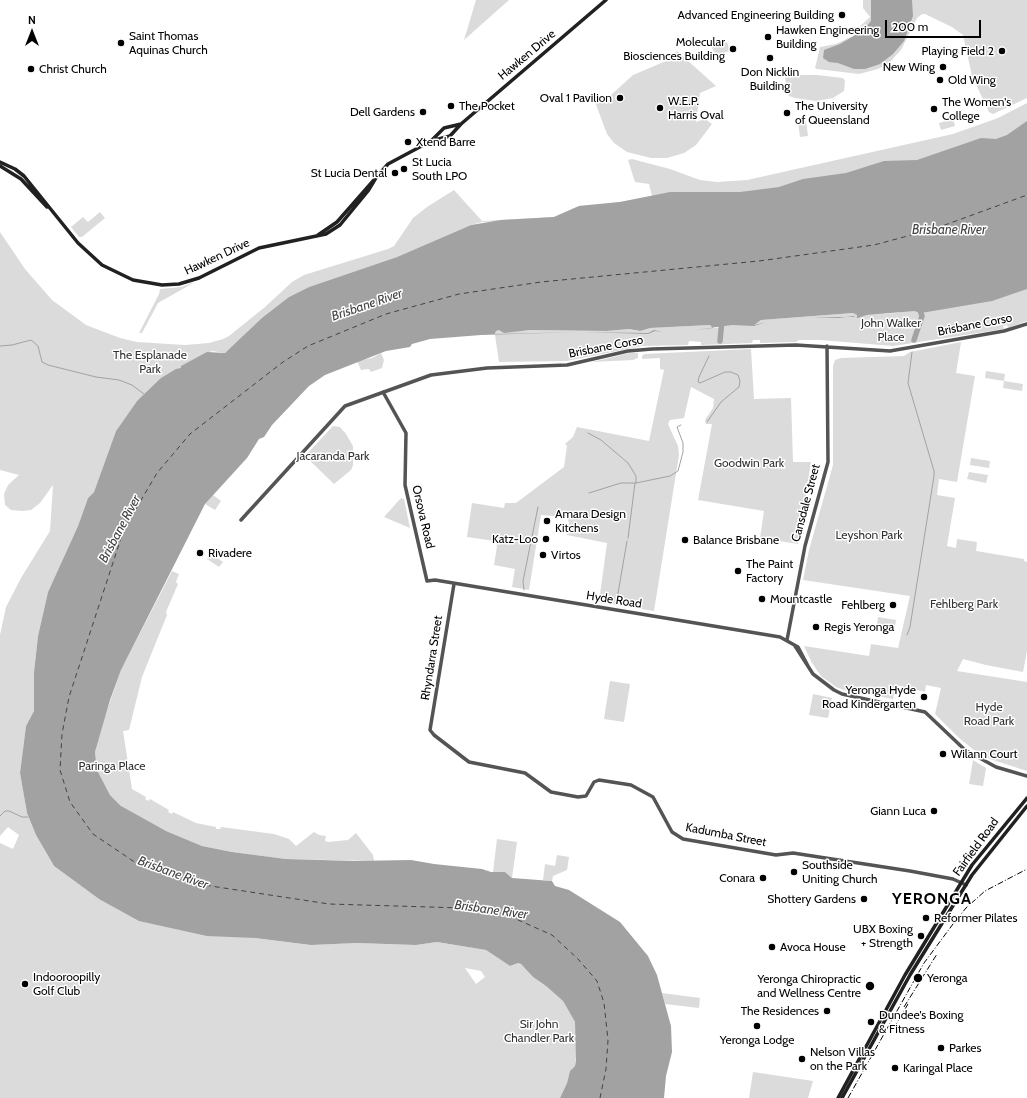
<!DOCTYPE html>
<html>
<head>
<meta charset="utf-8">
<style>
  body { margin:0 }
  #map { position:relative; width:1027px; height:1098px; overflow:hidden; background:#fff; font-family:Cabin,sans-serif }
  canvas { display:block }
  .north { position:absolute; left:12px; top:12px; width:40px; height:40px; -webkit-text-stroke:3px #fff; paint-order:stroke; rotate:0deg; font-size:11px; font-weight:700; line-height:16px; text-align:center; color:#000 }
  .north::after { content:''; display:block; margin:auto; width:14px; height:18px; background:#000; clip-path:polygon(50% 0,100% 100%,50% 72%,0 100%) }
  .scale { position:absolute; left:885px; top:20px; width:96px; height:18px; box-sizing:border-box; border:2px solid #000; border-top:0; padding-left:5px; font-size:12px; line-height:14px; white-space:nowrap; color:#000; -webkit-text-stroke:3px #fff; paint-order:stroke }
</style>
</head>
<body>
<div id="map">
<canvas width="1027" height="1098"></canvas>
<div class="north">N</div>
<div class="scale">200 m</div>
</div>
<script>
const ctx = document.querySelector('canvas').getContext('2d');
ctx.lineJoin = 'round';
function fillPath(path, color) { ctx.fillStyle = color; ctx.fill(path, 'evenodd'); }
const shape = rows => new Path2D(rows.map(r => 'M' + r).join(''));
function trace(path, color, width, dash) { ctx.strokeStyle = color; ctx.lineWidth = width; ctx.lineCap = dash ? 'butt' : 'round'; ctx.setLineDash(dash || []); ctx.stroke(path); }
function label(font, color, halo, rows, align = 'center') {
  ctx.font = font + ' Cabin,sans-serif'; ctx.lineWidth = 3; ctx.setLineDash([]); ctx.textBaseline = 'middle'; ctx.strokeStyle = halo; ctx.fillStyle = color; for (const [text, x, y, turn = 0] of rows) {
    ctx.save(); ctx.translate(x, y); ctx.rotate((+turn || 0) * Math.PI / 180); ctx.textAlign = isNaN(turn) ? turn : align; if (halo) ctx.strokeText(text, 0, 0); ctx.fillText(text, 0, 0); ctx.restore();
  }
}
fillPath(shape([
  [476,0,509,0,464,40],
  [863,0,1027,0,1027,98,993,114,989,112,972,76,963,35,952,27,925,14,922,14,917,18,901,50,889,63,878,69,859,74,817,69,815,68,820,47,836,44,857,34,855,31,870,17,863,8],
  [712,40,715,46,727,42,730,51,717,55,719,60,711,46],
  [677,51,716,86,700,93,696,122,705,119,712,124,696,145,684,153,667,158,651,158,627,152,614,143,607,134,595,102,611,95,633,75,666,61],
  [789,75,817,75,843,78,845,81,844,91,833,98,816,101,795,98,789,96,787,92,785,77],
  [1027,103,1027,144,1002,155,567,218,482,222,471,225,397,257,309,287,289,297,225,353,212,351,178,370,137,401,116,431,94,492,88,498,78,526,48,592,38,636,34,672,34,711,26,726,20,773,27,813,36,835,54,866,99,899,255,938,311,945,357,943,416,945,437,942,486,950,510,966,518,963,521,964,533,977,546,986,563,1001,575,1022,577,1047,575,1066,570,1071,567,1083,560,1098,0,1098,0,843,13,849,19,835,8,827,0,836,0,635,6,607,21,578,50,531,53,485,40,503,31,510,22,511,11,510,5,505,4,494,8,485,19,475,0,470,0,232,25,269,52,300,86,325,120,338,137,342,185,345,209,343,223,339,229,336,265,307,292,282,304,275,388,249,394,246,413,218,427,207,454,190,482,221,554,217,579,206,620,202,652,196,649,184,635,182,628,160,632,159,670,169,700,180,717,182,747,180,953,134,998,118],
  [465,968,481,971,485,977,476,984],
  [953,119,955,126,941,130,939,123],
  [806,121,808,136,800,137,798,122],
  [100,212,105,218,82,237,79,237,71,227,83,217,88,222],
  [195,282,158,303,142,333,139,333,159,294,160,289,181,287],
  [1027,283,1027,321,1008,328,1007,325,1003,326,1004,329,893,346,820,340,799,340,796,342,760,343,760,340,753,340,752,343,701,345,701,342,689,341,688,345,642,346,567,361,499,362,495,335,496,331,499,330,503,332,531,330,607,331,629,329,638,331,650,328,710,325,714,328,723,327,722,323,724,323,744,321,753,322,753,325,761,320,853,313,858,315,858,318,867,315,896,313],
  [961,342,956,373,975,376,957,482,939,479,937,495,955,498,947,546,956,548,957,539,977,542,976,551,1024,559,1024,561,1027,562,1027,651,1023,672,986,665,963,659,957,671,1027,682,1027,771,990,759,975,751,958,737,935,714,941,688,926,685,925,692,896,685,893,699,844,690,836,687,821,676,812,663,804,646,869,656,871,644,898,648,910,596,803,580,809,550,833,465,833,366,835,360,841,358,904,356,910,352],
  [751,349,754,399,791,398,793,462,811,462,798,544,760,538,764,511,698,500,712,424,706,424,705,420,713,408,714,399,691,387,684,418,670,420,668,424,678,446,679,455,654,611,599,602,607,543,567,535,569,522,566,517,541,515,529,590,512,587,515,569,494,565,497,546,495,541,467,537,472,503,504,508,505,503,516,503,564,467,567,446,565,444,573,437,577,427,649,441,664,370,660,369,660,358,642,359,642,356,644,354],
  [381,353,384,360,382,368,371,372,369,369,361,370,357,361,372,358],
  [630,353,638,353,638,358,633,360,592,362],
  [986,371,1005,374,1004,381,1023,384,1022,391,1003,388,1004,381,985,378],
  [333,426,340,427,346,434,353,446,353,465,351,470,334,484,305,456],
  [971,458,990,461,989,468,970,465],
  [969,472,988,475,986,483,967,479],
  [213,495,221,501,215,510,205,504],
  [401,498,404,499,410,528,384,517],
  [210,553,223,562,219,567,207,559],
  [172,571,179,574,176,582,178,584,166,612,167,615,142,677,129,730,123,731,132,789,146,797,145,799,149,801,150,799,169,810,168,812,172,814,173,812,196,823,216,827,216,829,220,829,221,827,274,834,289,839,296,846,314,832,319,835,326,836,325,841,328,842,348,840,356,833,373,855,374,861,286,859,232,852,202,846,166,831,138,817,121,806,110,795,97,770,95,752,105,716,121,670],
  [878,617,896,620,895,626,877,624],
  [610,681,630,684,624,722,604,719],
  [813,694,832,698,828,718,809,715],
  [973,760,986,768,983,786,969,784],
  [497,839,517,842,512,878,505,872,493,872],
  [557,855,569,857,567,870,553,876,552,881,543,880,545,864,555,866],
  [662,993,700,998,699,1008,665,1004],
  [753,1072,813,1081,808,1098,749,1098]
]), '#dbdbdb');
fillPath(shape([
  [871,0,912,0,913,16,904,41,893,54,880,64,865,69,854,69,838,63,829,62,823,58,824,50,840,44,864,30,871,21],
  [1027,121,1027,289,992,301,921,313,914,311,867,315,858,318,853,316,839,318,811,317,806,320,792,319,785,322,766,322,754,326,732,325,694,330,683,329,663,332,655,331,648,334,582,332,481,335,430,339,412,344,410,347,386,351,325,375,309,386,272,425,264,437,259,439,247,458,205,504,121,670,110,700,95,752,97,770,110,795,121,806,166,831,202,846,232,852,286,859,355,861,411,860,434,864,482,869,491,872,505,872,512,878,552,881,555,886,569,890,620,922,648,956,657,975,671,1026,672,1052,666,1076,664,1098,560,1098,567,1083,570,1071,575,1066,576,1060,575,1022,563,1001,546,986,533,977,521,964,518,963,510,966,486,950,437,942,416,945,357,943,311,945,255,938,207,936,139,921,99,899,54,866,36,835,27,813,20,773,26,726,34,711,34,672,38,636,48,592,78,526,88,498,94,492,116,431,137,401,161,378,176,369,181,368,181,366,207,352,225,353,262,318,289,297,309,287,397,257,471,225,501,220,554,217,579,206,620,202,670,192,740,192,779,187,803,179,846,173,884,161,917,160,981,138,996,139,1007,135],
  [853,313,857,315,857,317,811,317,806,320,792,319,785,322,766,322,754,325,761,320],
  [710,325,713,328,694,330,683,329,663,332,654,330,648,333,582,332,495,334,496,331,499,330,504,333,530,330,607,331,629,329,640,331,650,328]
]), '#a2a2a2');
trace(shape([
  [0,346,12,345,31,340,38,346,42,362,48,365,96,377,119,380,132,385,144,394],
  [707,422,721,402,739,387,740,381,738,375,731,372,725,372,700,383,698,382,699,377,709,356],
  [588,433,601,440,628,463,636,476,636,483],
  [589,493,621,483,636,483,670,476,678,471,683,452,683,443,677,427,681,425],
  [628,538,635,483],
  [524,590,523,581,538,507],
  [616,605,627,541],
  [907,635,910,627,934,476,934,471,908,383,912,352],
  [0,816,5,811,9,811,22,817,28,817]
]), '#a2a2a2', 1);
trace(shape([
  [914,340,922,316,920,310],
  [720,341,722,320]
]), '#a2a2a2', 5.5);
trace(shape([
  [600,1098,606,1069,608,1040,604,1003,597,981,578,959,552,935,507,915,463,908,329,904,191,883,136,863,93,834,70,802,60,770,62,734,69,697,124,529,157,473,190,434,283,362,308,346,386,314,459,294,541,282,759,261,874,245,934,229,1027,195]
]), '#434343', 1, [5, 4]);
trace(shape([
  [383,392,406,433,405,485,427,581,435,580,780,637,798,647,808,666],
  [241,520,345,406,431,375,487,368,567,365,628,351,652,349,796,345,890,351,1004,331,1027,324],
  [454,584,430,730,434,735,469,762,525,773,551,792,578,797,586,796,594,782,599,780,631,785,653,797,672,832,683,839,776,855,793,853,910,871,953,879,966,885],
  [787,640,805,546,828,462,827,346],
  [795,646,813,674,834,690,842,694,925,712,965,750,996,767,1027,776]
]), '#545454', 3.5);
trace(shape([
  [432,140,444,128,461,124],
  [0,162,15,169,24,176,78,243,102,265,133,280,162,285,179,284,199,278,259,248,326,234,340,225,368,191,377,176],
  [0,166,21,179,47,207],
  [318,235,337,222,388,164,431,141,450,136,461,124,606,0],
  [838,1098,905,975,972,865,1027,798],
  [842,1098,910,975,972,875,1027,806]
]), '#212121', 3.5);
trace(shape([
  [904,1007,937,954],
  [894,1028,908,1004],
  [848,1098,924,963,956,920,966,908,985,891,1027,869]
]), '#000', 1, [6, 2, 1, 2]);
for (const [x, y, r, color] of [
  [842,15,4,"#000"],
  [768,37,4,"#000"],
  [121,43,4,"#000"],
  [733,49,4,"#000"],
  [1002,51,4,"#000"],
  [770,58,4,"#000"],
  [943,67,4,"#000"],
  [31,69,4,"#000"],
  [940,80,4,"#000"],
  [620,98,4,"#000"],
  [451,106,4,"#000"],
  [660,108,4,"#000"],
  [934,109,4,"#000"],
  [423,112,4,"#000"],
  [787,113,4,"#000"],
  [408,142,4,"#000"],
  [404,169,4,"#000"],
  [395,173,4,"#000"],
  [547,521,4,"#000"],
  [546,539,4,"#000"],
  [685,540,4,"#000"],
  [200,553,4,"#000"],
  [543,555,4,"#000"],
  [738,571,4,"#000"],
  [762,599,4,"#000"],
  [893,605,4,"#000"],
  [816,627,4,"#000"],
  [924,697,4,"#000"],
  [943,754,4,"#000"],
  [934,811,4,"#000"],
  [794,872,4,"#000"],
  [763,878,4,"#000"],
  [864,899,4,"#000"],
  [926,918,4,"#000"],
  [921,936,4,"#000"],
  [772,947,4,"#000"],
  [918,978,5,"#000"],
  [25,984,4,"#000"],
  [870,986,5,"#000"],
  [827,1011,4,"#000"],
  [871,1022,4,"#000"],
  [757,1026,4,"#000"],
  [941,1048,4,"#000"],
  [802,1059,4,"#000"],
  [895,1068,4,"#000"]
]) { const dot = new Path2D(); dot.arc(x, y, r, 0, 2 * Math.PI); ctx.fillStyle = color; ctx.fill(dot); trace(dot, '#fff', 1.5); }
label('12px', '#000', '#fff', [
  ["Advanced Engineering Building",834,15,"right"],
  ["Hawken Engineering",776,30],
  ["Building",776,44],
  ["Saint Thomas",129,36],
  ["Aquinas Church",129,50],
  ["Molecular",725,42,"right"],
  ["Biosciences Building",725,56,"right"],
  ["Playing Field 2",994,51,"right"],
  ["New Wing",935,67,"right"],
  ["Christ Church",39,69],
  ["Don Nicklin",770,72,"center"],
  ["Building",770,86,"center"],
  ["Old Wing",948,80],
  ["Oval 1 Pavilion",612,98,"right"],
  ["W.E.P.",668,101],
  ["Harris Oval",668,115],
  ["The Women's",942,102],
  ["College",942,116],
  ["The Pocket",459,106],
  ["The University",795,106],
  ["of Queensland",795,120],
  ["Dell Gardens",415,112,"right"],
  ["Xtend Barre",416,142],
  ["St Lucia",412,162],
  ["South LPO",412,176],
  ["St Lucia Dental",387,173,"right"],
  ["Amara Design",555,514],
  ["Kitchens",555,528],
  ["Katz-Loo",538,539,"right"],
  ["Balance Brisbane",693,540],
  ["Rivadere",208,553],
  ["Virtos",551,555],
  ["The Paint",746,564],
  ["Factory",746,578],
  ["Mountcastle",770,599],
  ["Fehlberg",885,605,"right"],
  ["Regis Yeronga",824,627],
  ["Yeronga Hyde",916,690,"right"],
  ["Road Kindergarten",916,704,"right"],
  ["Wilann Court",951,754],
  ["Giann Luca",926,811,"right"],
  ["Southside",802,865],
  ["Uniting Church",802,879],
  ["Conara",755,878,"right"],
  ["Shottery Gardens",856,899,"right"],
  ["Reformer Pilates",934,918],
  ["UBX Boxing",913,929,"right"],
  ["+ Strength",913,943,"right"],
  ["Avoca House",780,947],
  ["Indooroopilly",33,977],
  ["Golf Club",33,991],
  ["Yeronga",927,978],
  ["Yeronga Chiropractic",861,979,"right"],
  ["and Wellness Centre",861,993,"right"],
  ["The Residences",819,1011,"right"],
  ["Dundee's Boxing",879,1015],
  ["& Fitness",879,1029],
  ["Yeronga Lodge",757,1040,"center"],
  ["Parkes",949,1048],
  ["Nelson Villas",810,1052],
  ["on the Park",810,1066],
  ["Karingal Place",903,1068]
], 'left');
label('12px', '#000', '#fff', [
  ["Hawken Drive",527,55,-40],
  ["Hawken Drive",217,257,-25],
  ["Brisbane Corso",975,325,-11],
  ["Brisbane Corso",606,347,-11],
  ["Cansdale Street",806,503,-75],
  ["Orsova Road",423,517,77],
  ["Hyde Road",614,600,9],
  ["Rhyndarra Street",432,658,-81],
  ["Kadumba Street",726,835,11],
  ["Fairfield Road",976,847,-54]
]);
label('12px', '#323232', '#fff', [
  ["John Walker",891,323],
  ["Place",891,337],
  ["The Esplanade",150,355],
  ["Park",150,369],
  ["Jacaranda Park",333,456],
  ["Goodwin Park",749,463],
  ["Leyshon Park",869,535],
  ["Fehlberg Park",964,604],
  ["Hyde",989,707],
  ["Road Park",989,721],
  ["Paringa Place",112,766],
  ["Sir John",539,1024],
  ["Chandler Park",539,1038]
]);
label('italic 13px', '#434343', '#fff', [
  ["Brisbane River",949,230],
  ["Brisbane River",367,305,-19],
  ["Brisbane River",120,529,-62],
  ["Brisbane River",173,873,20],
  ["Brisbane River",491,910,8]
]);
ctx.letterSpacing = '1px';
label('bold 16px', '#000', '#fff', [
  ["YERONGA",932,899]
]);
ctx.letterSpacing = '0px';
</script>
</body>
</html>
